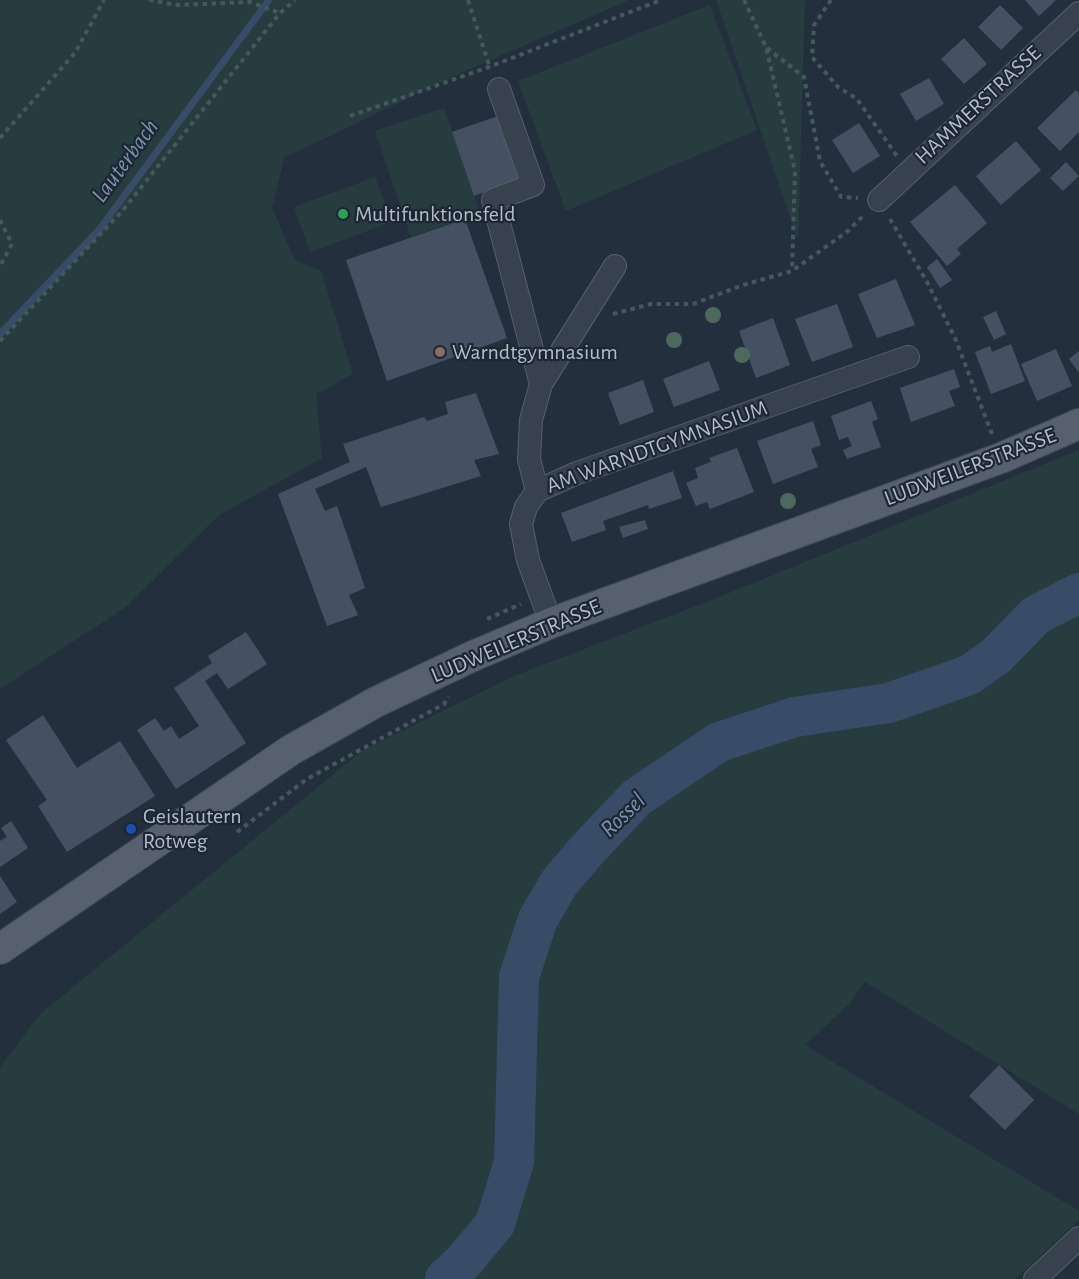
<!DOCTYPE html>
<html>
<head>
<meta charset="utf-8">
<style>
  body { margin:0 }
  canvas { display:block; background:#242f3e }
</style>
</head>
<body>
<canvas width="1079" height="1279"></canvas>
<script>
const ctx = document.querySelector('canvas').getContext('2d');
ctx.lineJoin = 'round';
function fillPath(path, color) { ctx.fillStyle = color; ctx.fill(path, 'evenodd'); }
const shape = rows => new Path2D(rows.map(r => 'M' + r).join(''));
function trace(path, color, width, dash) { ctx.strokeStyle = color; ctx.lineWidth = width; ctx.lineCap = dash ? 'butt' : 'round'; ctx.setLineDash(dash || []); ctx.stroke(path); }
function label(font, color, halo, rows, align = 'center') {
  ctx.font = font + ' "Alegreya Sans",sans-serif'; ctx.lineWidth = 4.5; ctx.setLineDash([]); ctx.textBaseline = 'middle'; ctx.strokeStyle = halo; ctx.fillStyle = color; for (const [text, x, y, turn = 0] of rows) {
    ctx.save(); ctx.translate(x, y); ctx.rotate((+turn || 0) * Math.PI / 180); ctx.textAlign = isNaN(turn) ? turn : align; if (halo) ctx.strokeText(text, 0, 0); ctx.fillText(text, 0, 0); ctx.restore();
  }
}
fillPath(shape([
  [0,0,629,0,456,75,284,158,272,208,295,260,321,271,353,374,316,394,322,458,219,515,126,607,0,689],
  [716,0,805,0,798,240],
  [710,5,757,130,566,211,518,81],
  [444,108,480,213,411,237,375,131],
  [375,177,392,222,310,252,294,207],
  [1079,450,1079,1114,865,982,850,1003,805,1045,1079,1211,1079,1220,1015,1279,0,1279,0,1067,39,1015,362,751,514,676,712,600]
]), '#263c3f');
trace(shape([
  [0,334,99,230,269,0]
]), '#394c67', 7);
trace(shape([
  [445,1279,464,1261,495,1224,514,1162,519,977,538,919,559,883,587,850,636,798,719,742,795,717,889,703,969,675,996,656,1036,615,1079,593]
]), '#394c67', 40);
fillPath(shape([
  [1025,0,1056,0,1039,16],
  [1000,5,1023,28,1001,50,978,27],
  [964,38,987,64,964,84,941,59],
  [929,78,944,104,916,121,900,94],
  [1076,90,1079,94,1079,132,1060,151,1037,128],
  [498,116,521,178,474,196,452,132],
  [859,123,880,156,853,173,832,140],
  [1016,141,1041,170,1001,205,976,176],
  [1066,162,1079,176,1063,191,1050,178],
  [955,185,987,223,957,249,961,254,947,266,910,222],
  [465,219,507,338,387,381,346,260],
  [937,259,952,280,940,288,927,267],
  [896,279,915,325,877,338,858,294],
  [837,304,853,347,812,362,795,319],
  [996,311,1006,334,994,340,983,317],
  [773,318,790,365,756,378,739,331],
  [1011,344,1025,381,991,394,975,352,990,346,992,352],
  [1056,349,1072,386,1037,401,1021,364],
  [1079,351,1079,373,1069,359],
  [709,361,720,390,674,407,663,379],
  [954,369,960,387,949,391,955,406,911,422,900,388],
  [643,380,654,412,620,425,608,393],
  [476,393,499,454,474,460,481,476,381,507,366,467,315,489,325,511,337,506,365,588,349,595,358,615,327,626,278,494,350,462,343,444,424,417,427,421,448,414,445,402],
  [871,401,878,419,872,422,881,447,847,459,843,450,852,446,848,437,839,440,831,416],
  [813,421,821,445,811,449,818,467,773,484,757,441],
  [737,448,754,492,710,509,707,502,696,506,686,483,698,478,695,468,711,462,709,458],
  [673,471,682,498,649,509,648,505,603,521,606,530,572,542,561,513],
  [645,520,648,529,623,538,619,527],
  [246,632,267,664,228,689,217,673,205,681,246,743,176,789,137,730,155,718,164,731,171,726,179,739,199,726,174,688,212,663,208,656],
  [43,715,77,768,120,741,155,796,67,852,38,806,47,800,6,740],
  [11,821,28,848,0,867,0,841,7,837,1,828],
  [0,876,17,902,0,914],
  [999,1065,1034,1100,1005,1130,969,1096]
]), '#455162');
const minor = shape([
  [499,89,533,185,493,200,541,384,531,420,529,459,537,491],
  [879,200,1079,13],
  [541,384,615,266],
  [551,623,528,560,521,524,526,507,537,491,577,473,908,357],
  [1035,1279,1079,1238]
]);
const major = shape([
  [0,949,291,750,376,702,473,656,551,623,1001,458,1079,424]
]);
trace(minor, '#565f6c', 24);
trace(major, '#414a57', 32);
trace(shape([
  [149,0,177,5,250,2,280,13],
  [468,0,490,68],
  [744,0,766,47,795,171,792,270],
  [831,0,814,25,812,57,838,87,857,99,897,156],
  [767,48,804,77,820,161,841,197,858,198],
  [350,116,489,67,661,0],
  [0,138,75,53,104,0],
  [890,219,927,282,955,338,992,434],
  [0,220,12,244,0,266],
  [613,314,651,304,693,304,743,285,792,271,848,231,864,215],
  [0,341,123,210,280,13,295,0],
  [487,619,521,604],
  [237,832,307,779,444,704,449,697]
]), '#44595c', 4, [4.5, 4.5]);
trace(minor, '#38414e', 22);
trace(major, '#56606e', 30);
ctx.fillStyle = '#4b6a5d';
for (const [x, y] of [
  [713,315],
  [674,340],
  [742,355],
  [788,501]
]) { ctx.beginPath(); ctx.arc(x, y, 8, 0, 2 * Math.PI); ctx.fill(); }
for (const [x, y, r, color] of [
  [343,214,6,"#2e9e5b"],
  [440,352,6,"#8d6e63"],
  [131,829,6,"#1a4fb4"]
]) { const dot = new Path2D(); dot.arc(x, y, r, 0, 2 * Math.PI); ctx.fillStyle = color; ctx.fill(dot); trace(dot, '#1d2633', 2); }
label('22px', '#b4bcc9', '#1d2633', [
  ["HAMMERSTRASSE",978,105,-43],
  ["AM WARNDTGYMNASIUM",657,447,-20],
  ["LUDWEILERSTRASSE",970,467,-21],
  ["LUDWEILERSTRASSE",516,641,-23]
]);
label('22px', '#b4bcc9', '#1d2633', [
  ["Multifunktionsfeld",355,214],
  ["Warndtgymnasium",452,352],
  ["Geislautern",143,816],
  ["Rotweg",143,841]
], 'left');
label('italic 24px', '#7c92b1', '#1d2633', [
  ["Lauterbach",125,161,-54],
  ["Rossel",623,815,-44]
]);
</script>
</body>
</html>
